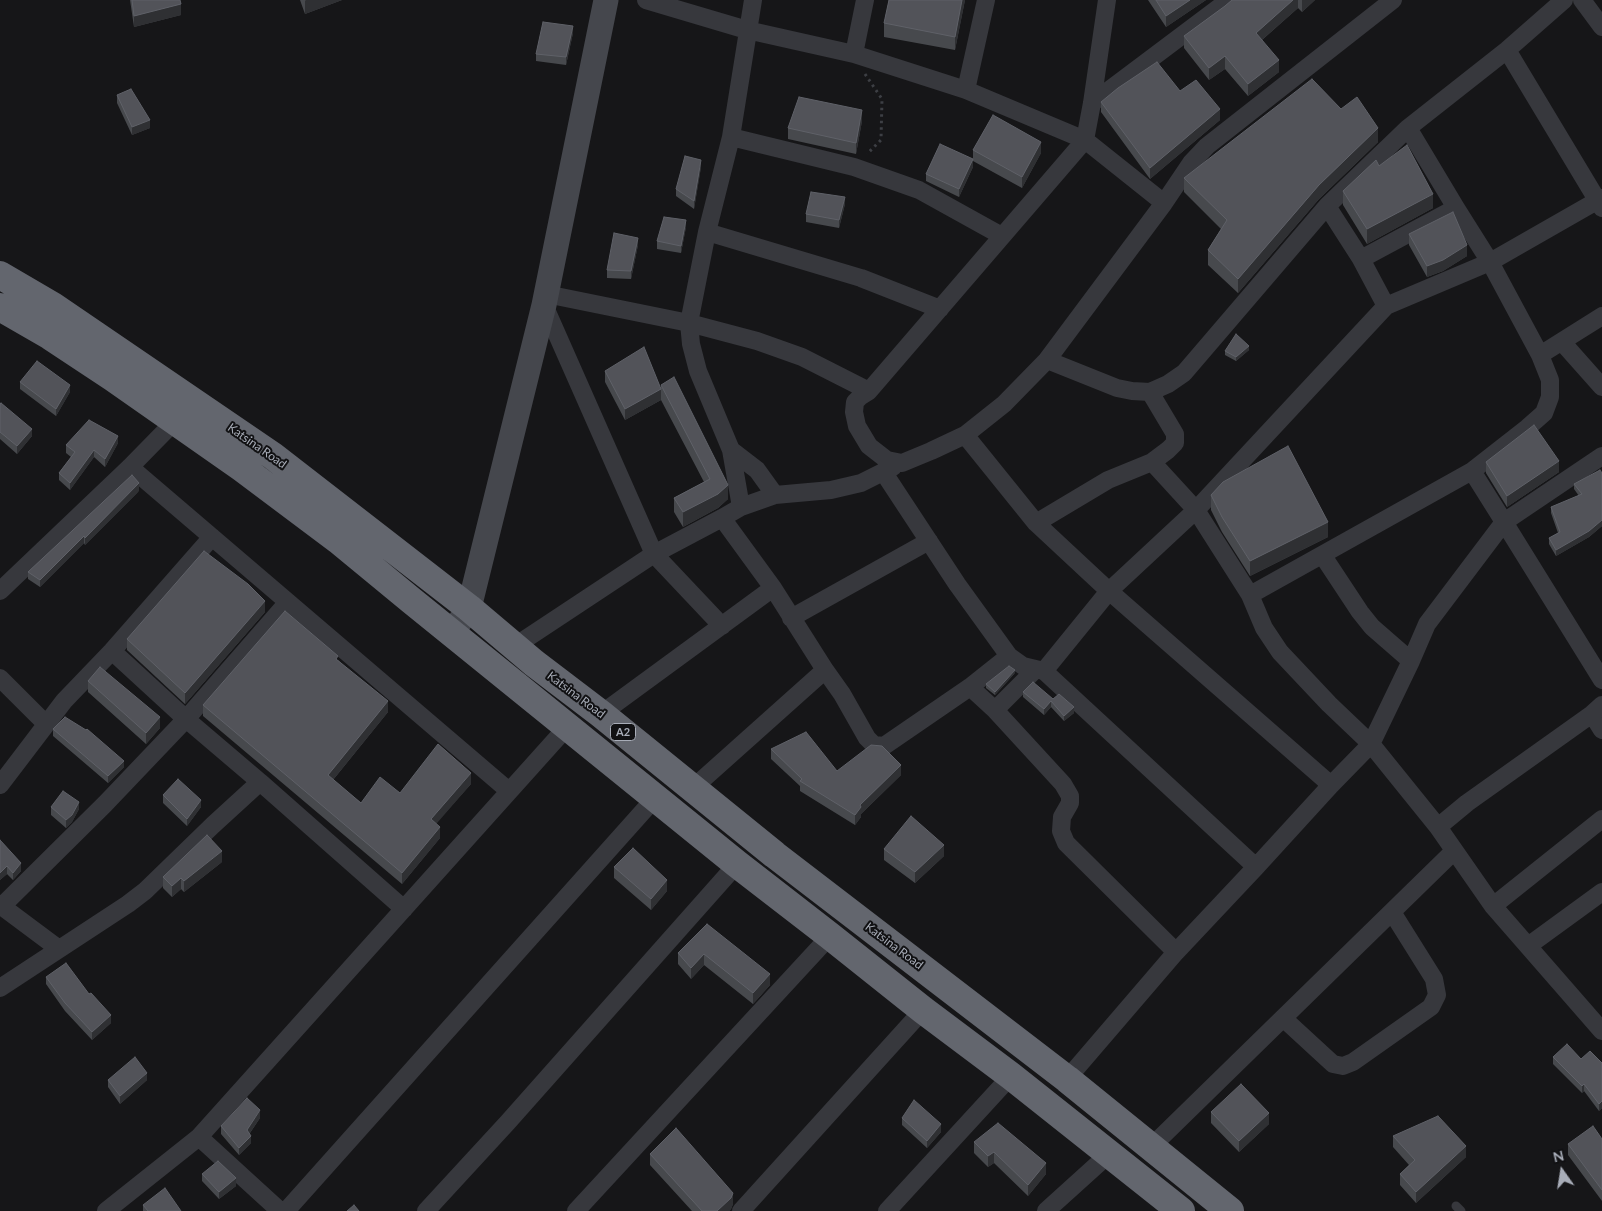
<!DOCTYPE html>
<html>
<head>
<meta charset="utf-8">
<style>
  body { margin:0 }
  #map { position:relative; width:1602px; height:1211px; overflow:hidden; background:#161618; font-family:Lato,sans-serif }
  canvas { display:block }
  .north { position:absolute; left:1537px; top:1146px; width:50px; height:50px; -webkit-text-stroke:4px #111113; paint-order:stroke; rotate:347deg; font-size:14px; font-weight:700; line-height:20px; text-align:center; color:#a8adb8 }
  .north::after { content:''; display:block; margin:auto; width:18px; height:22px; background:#a8adb8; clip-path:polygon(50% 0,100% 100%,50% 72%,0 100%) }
</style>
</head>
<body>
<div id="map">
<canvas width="1602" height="1211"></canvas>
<div class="north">N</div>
</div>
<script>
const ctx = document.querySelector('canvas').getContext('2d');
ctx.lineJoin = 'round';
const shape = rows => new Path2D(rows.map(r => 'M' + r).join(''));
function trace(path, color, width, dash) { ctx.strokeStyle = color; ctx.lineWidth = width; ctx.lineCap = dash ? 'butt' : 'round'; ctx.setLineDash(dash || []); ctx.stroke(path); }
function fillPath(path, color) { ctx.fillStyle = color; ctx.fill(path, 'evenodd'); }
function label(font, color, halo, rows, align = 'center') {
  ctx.font = font + ' Lato,sans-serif'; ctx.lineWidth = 4; ctx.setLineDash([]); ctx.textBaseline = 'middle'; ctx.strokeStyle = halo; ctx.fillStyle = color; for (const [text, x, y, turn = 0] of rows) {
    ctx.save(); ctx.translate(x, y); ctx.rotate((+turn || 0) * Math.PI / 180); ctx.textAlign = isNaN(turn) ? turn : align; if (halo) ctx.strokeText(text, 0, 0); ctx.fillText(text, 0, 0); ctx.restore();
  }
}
trace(shape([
  [865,74,882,99,881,140,867,154]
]), '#3d3f44', 3, [2.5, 4]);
trace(shape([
  [1456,1206,1461,1211]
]), '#37383d', 9);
trace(shape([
  [646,0,747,30,854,54,966,90,1085,140,869,391,861,396,855,402,854,412,857,426,869,446,887,460,902,463,931,451,965,435,1004,404,1047,360,1164,203,1191,163,1207,146,1393,0],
  [1107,0,1092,103,1085,140,1164,203],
  [1582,0,1602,27],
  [1507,50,1602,208],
  [854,54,865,0],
  [966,90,986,0],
  [1092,103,1229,0],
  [731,137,854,167,919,190,1002,236],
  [1327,206,1361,259,1386,306],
  [707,232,861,278,940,309],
  [1361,259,1456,208],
  [546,294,689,323,757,341,802,357,869,391],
  [544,305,654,554,722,626],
  [1562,342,1602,387],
  [1540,355,1602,316],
  [1047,360,1117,388,1132,391,1150,392,1168,384,1184,373,1327,206,1408,128,1507,50,1564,0],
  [965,435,1036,523,1109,591,1331,785],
  [731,450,757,470,775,495],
  [1602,456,1504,522,1602,680],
  [1152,462,1196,510,1250,595,1264,628,1280,652,1329,704,1371,744,1438,827,1493,906,1602,1031],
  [130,467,509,791],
  [884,473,957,584,1009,656,1023,666,1044,671,1256,867],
  [741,507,731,450,698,371,691,344,689,323,707,232,731,137,753,0],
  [722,518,773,588,825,670],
  [1036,523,1108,480,1152,462,1168,450,1175,443,1175,434,1150,392],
  [1323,556,1360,612,1372,627,1411,661],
  [0,591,130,467,175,421],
  [1250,595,1472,471,1527,428,1544,413,1550,397,1550,380,1540,355,1490,262,1456,208,1408,128],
  [791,618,929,541],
  [515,646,654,554,722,518,741,507,775,495,831,490,861,483,893,467],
  [112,651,186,719,260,782],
  [1044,671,1109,591,1196,510,1386,306,1490,262,1602,198],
  [0,678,46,724],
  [970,687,995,710,1063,784,1070,796,1070,803,1062,817,1061,831,1066,843,1176,952],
  [995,710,1035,670],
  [601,714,773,588],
  [1592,714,1602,730],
  [0,785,64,701,112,651,212,537],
  [693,788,825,670,842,694,867,738,874,745,884,746,970,687,1009,656],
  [1438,827,1467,803,1592,714,1602,705],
  [0,905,59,949],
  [2,906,105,804,186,719,288,602],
  [1493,906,1602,819],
  [1528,946,1602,892],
  [0,988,128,904,145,891,213,825,260,782,404,909],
  [1283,1018,1333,1064,1343,1066,1353,1062,1431,1007,1437,995,1434,979,1392,912],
  [1067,1079,1176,952,1256,867,1331,785,1371,744,1411,661,1427,624,1504,522,1472,471],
  [199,1137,280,1211],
  [1152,1146,1454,851],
  [106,1211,199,1137,567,727],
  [286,1211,655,798],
  [426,1211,508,1122,737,864],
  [576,1211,830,936],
  [741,1211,923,1010],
  [887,1211,1011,1076],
  [1046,1211,1109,1154]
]), '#37383d', 18);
trace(shape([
  [452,633,469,608,544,305,606,0]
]), '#45474d', 25);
trace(shape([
  [0,275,53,306,273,456,469,608,534,663,601,714,775,855,1067,1079,1230,1211],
  [0,307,50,336,112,377,242,468,338,540,412,601,737,864,830,936,923,1010,1011,1076,1181,1211]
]), '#63666e', 28);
fillPath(shape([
  [130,0,180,0,181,15,134,27],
  [300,0,342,0,305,14],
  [889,0,965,0,955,50,884,37,884,23],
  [1148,0,1206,0,1166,27],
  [1232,0,1315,0,1302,12,1298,8,1262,40,1279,72,1248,96,1225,69,1209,80,1184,48,1184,36,1225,6],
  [573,33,566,65,536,61,536,54],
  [1180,91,1220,120,1150,179,1101,112,1101,102],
  [117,95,150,128,132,135,117,103],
  [1341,109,1378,142,1319,199,1238,293,1208,265,1208,250,1221,229,1184,192,1184,178],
  [862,121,856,154,788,139,788,128],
  [973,150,1041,153,1022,188,973,161,973,167,959,197,926,181,926,174,973,159],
  [1379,166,1433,208,1367,244,1343,205,1343,191],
  [701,167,694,209,676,196,676,189],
  [845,204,839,228,806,222,806,214],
  [686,227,681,253,657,249,657,241],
  [1409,234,1467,256,1443,271,1427,277,1409,245],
  [638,245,631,279,607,278,607,270],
  [1249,350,1236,361,1225,355,1225,351],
  [605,371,661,389,661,385,728,499,718,508,683,527,674,512,674,498,704,482,661,400,625,420,605,382],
  [20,382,70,392,56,416,20,389],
  [0,404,32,436,17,454,0,439],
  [118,443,105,467,94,457,70,490,59,480,59,473,71,457,66,453,66,445],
  [1486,462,1559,472,1507,507,1486,473],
  [1602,473,1602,526,1589,537,1556,556,1549,544,1549,538,1558,533,1551,513,1551,507,1579,496,1574,489,1574,484],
  [139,491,85,545,84,543,40,587,28,579,28,572],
  [1211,495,1328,537,1250,576,1222,532,1211,510],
  [265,612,185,704,127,650,127,639],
  [338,660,388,712,333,780,361,803,400,793,471,784,436,823,440,838,402,884,203,716,203,705],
  [1015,673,995,695,986,688,986,684],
  [88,681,160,728,146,744,88,692],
  [1023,692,1053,699,1074,713,1064,721,1051,707,1044,715,1023,697],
  [53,729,124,767,108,783,53,736],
  [771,749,837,771,901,775,861,814,861,817,855,825,800,791,800,786,771,759],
  [163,795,201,807,187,826,163,803],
  [51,807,79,809,72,822,66,828,51,815],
  [0,840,21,871,13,880,7,874,0,880],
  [884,849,944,856,915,883,884,860],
  [222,862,184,892,181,889,172,897,163,888,163,877],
  [614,867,667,891,651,910,614,878],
  [707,924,770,985,753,1004,704,965,691,979,678,964,678,953],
  [46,977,111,1023,92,1040,65,1011,46,984],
  [1553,1057,1581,1059,1602,1063,1602,1108,1599,1111,1584,1091,1582,1093,1553,1064],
  [108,1080,147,1080,120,1104,108,1087],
  [1211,1112,1269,1124,1239,1152,1211,1123],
  [260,1118,250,1133,251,1143,239,1155,221,1134,221,1126],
  [902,1118,941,1132,927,1148,902,1125],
  [1393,1136,1466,1157,1416,1203,1400,1185,1400,1174,1409,1165,1393,1147],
  [1602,1139,1602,1201,1568,1155,1568,1144],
  [974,1142,1046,1174,1028,1196,994,1163,988,1167,974,1153],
  [650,1154,733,1204,731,1209,729,1211,692,1211,650,1165],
  [202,1174,236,1186,219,1199,202,1181],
  [143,1205,181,1211,143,1211]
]), '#47494d');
fillPath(shape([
  [306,0,342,0,305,14,305,1],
  [962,0,965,0,955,50,955,37],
  [1190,0,1206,0,1166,27,1166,16],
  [1293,0,1298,0,1298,8,1256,45,1256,33],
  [1302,0,1315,0,1302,12],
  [181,4,181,15,134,27,134,16],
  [573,26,573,33,566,65,566,57],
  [1225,56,1225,69,1209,80,1209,68],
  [1279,60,1279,72,1248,96,1248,84],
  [1220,109,1220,120,1150,179,1150,168],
  [862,110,862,121,856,154,856,143],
  [150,120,150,128,132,135,132,127],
  [1378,128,1378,142,1319,199,1238,293,1238,279,1319,185],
  [1041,142,1041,153,1022,188,1022,177],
  [973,159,973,167,959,197,959,189],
  [701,160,701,167,694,209,694,201],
  [1433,194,1433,208,1367,244,1367,229],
  [845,197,845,204,839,228,839,220],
  [686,220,686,227,681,253,681,246],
  [638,238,638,245,631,279,631,271],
  [1467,245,1467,256,1443,271,1427,277,1427,266],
  [1249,346,1249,350,1236,361,1236,357],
  [70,385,70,392,56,416,56,409],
  [661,389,661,400,625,420,625,409],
  [32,429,32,436,17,454,17,446],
  [118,436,118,443,105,467,105,459],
  [94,450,94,457,70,490,70,483],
  [1559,461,1559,472,1507,507,1507,496],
  [139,483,139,491,85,545,85,538],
  [728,485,728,499,718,508,683,527,683,512],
  [1602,520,1602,526,1589,537,1556,556,1556,550],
  [1328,522,1328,537,1250,576,1250,561],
  [84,536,84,543,40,587,40,580],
  [265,601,265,612,185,704,185,693],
  [1015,670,1015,673,995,695,995,692],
  [388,701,388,712,328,786,328,775],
  [1051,701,1051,707,1044,715,1044,709],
  [1074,707,1074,713,1064,721,1064,716],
  [160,717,160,728,146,744,146,733],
  [124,761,124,767,108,783,108,776],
  [901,765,901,775,861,814,861,817,855,825,855,815,860,805],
  [471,773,471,784,431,830,431,819],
  [201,800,201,807,187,826,187,819],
  [79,802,79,809,72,822,66,828,66,820],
  [440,827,440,838,402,884,402,873],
  [944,845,944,856,915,883,915,872],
  [222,851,222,862,184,892,184,881],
  [21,863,21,871,13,880,13,873],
  [7,866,7,874,0,880,0,873],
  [181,878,181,889,172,897,172,886],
  [667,880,667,891,651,910,651,899],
  [704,954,704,965,691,979,691,968],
  [770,974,770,985,753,1004,753,993],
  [111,1015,111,1023,92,1040,92,1032],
  [147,1073,147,1080,120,1104,120,1096],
  [1584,1084,1584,1091,1582,1093,1582,1086],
  [1602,1101,1602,1108,1599,1111,1599,1104],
  [260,1110,260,1118,247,1137,247,1130],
  [1269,1113,1269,1124,1239,1152,1239,1141],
  [941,1124,941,1132,927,1148,927,1141],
  [251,1136,251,1143,239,1155,239,1148],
  [1466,1146,1466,1157,1416,1203,1416,1192],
  [994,1152,994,1163,988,1167,988,1156],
  [1046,1163,1046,1174,1028,1196,1028,1185],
  [236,1178,236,1186,219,1199,219,1192],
  [733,1193,733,1204,731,1209,729,1211,717,1211]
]), '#2f3033');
const building = shape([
  [132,0,180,0,181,4,134,16,132,0],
  [889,0,962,0,955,37,884,23,889,0],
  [1156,0,1190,0,1166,16,1156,0],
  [1232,0,1293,0,1256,33,1279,60,1248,84,1225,56,1209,68,1184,36,1225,6,1232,0],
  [543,22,573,26,566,57,536,54,543,22],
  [1157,62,1180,91,1196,80,1220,109,1150,168,1101,102,1118,88,1157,62],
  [1312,79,1341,109,1357,97,1378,128,1319,185,1238,279,1208,250,1227,220,1184,178,1312,79],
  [131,89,150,120,132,127,117,95,131,89],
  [799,97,862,110,856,143,788,128,799,97],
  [993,115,1041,142,1022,177,973,150,993,115],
  [940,144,973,159,959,189,926,174,940,144],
  [1407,145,1433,194,1367,229,1343,191,1376,160,1379,166,1407,145],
  [685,156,701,160,694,201,676,189,685,156],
  [811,192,845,197,839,220,806,214,811,192],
  [1453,212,1467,245,1443,260,1427,266,1409,234,1453,212],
  [664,217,686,220,681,246,657,241,664,217],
  [614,233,638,238,631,271,607,270,614,233],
  [1236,334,1249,346,1236,357,1225,351,1236,334],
  [644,347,661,389,625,409,605,371,644,347],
  [37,361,70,385,56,409,20,382,37,361],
  [674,377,728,485,718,494,683,512,674,498,710,479,661,385,674,377],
  [1,403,32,429,17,446,0,432,0,404,1,403],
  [89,420,118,436,105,459,94,450,70,483,59,473,75,452,66,445,89,420],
  [1534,425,1559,461,1507,496,1486,462,1534,425],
  [1288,446,1328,522,1250,561,1222,517,1211,495,1223,482,1288,446],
  [1600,470,1602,473,1602,520,1589,531,1556,550,1549,538,1560,532,1551,507,1582,494,1574,484,1600,470],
  [132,475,139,483,85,538,84,536,40,580,28,572,132,475],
  [204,551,248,584,265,601,185,693,127,639,204,551],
  [285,611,338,656,336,659,388,701,328,775,361,803,380,777,400,793,438,744,471,773,431,819,440,827,402,873,203,705,285,611],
  [1009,666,1015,670,995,692,986,684,1009,666],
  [100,667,160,717,146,733,88,681,100,667],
  [1033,682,1053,699,1059,694,1074,707,1064,716,1051,701,1044,709,1023,692,1033,682],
  [65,717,86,730,87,729,124,761,108,776,53,729,65,717],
  [806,732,837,771,871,745,882,746,901,765,860,805,861,807,855,815,800,781,802,779,771,749,806,732],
  [178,779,201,800,187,819,163,795,178,779],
  [63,791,79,802,72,815,66,820,51,807,63,791],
  [911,816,944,845,915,872,884,849,911,816],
  [207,835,222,851,184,881,181,878,172,886,163,877,207,835],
  [0,840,21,863,13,873,7,866,0,873,0,840],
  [633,848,667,880,651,899,614,867,633,848],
  [707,924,770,974,753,993,704,954,691,968,678,953,707,924],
  [66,963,89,994,91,993,111,1015,92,1032,65,1003,46,977,66,963],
  [1567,1044,1581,1059,1590,1051,1602,1063,1602,1101,1599,1104,1584,1084,1582,1086,1553,1057,1567,1044],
  [135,1057,147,1073,120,1096,108,1080,135,1057],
  [1241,1084,1269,1113,1239,1141,1211,1112,1241,1084],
  [247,1098,260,1110,247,1130,251,1136,239,1148,221,1126,247,1098],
  [914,1100,941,1124,927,1141,902,1118,914,1100],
  [1438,1116,1466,1146,1416,1192,1400,1174,1415,1160,1393,1136,1438,1116],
  [998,1123,1046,1163,1028,1185,994,1152,988,1156,974,1142,998,1123],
  [1593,1126,1602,1139,1602,1190,1568,1144,1593,1126],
  [676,1128,733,1193,731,1198,717,1211,702,1211,650,1154,676,1128],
  [218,1161,236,1178,219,1192,202,1174,218,1161],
  [165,1188,181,1211,148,1211,143,1205,165,1188],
  [354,1205,359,1211,347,1211,354,1205]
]);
fillPath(building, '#525359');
trace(building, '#5f6168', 1);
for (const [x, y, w] of [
  [623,732,25]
]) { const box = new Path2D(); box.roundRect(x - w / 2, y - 8.5, w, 17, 4); ctx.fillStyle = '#111113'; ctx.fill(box); trace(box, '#a8adb8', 1); }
label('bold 11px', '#a8adb8', null, [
  ["A2",623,732]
]);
label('12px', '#a8adb8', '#111113', [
  ["Katsina Road",257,446,35],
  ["Katsina Road",576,695,37],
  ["Katsina Road",894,946,37]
]);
</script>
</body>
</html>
